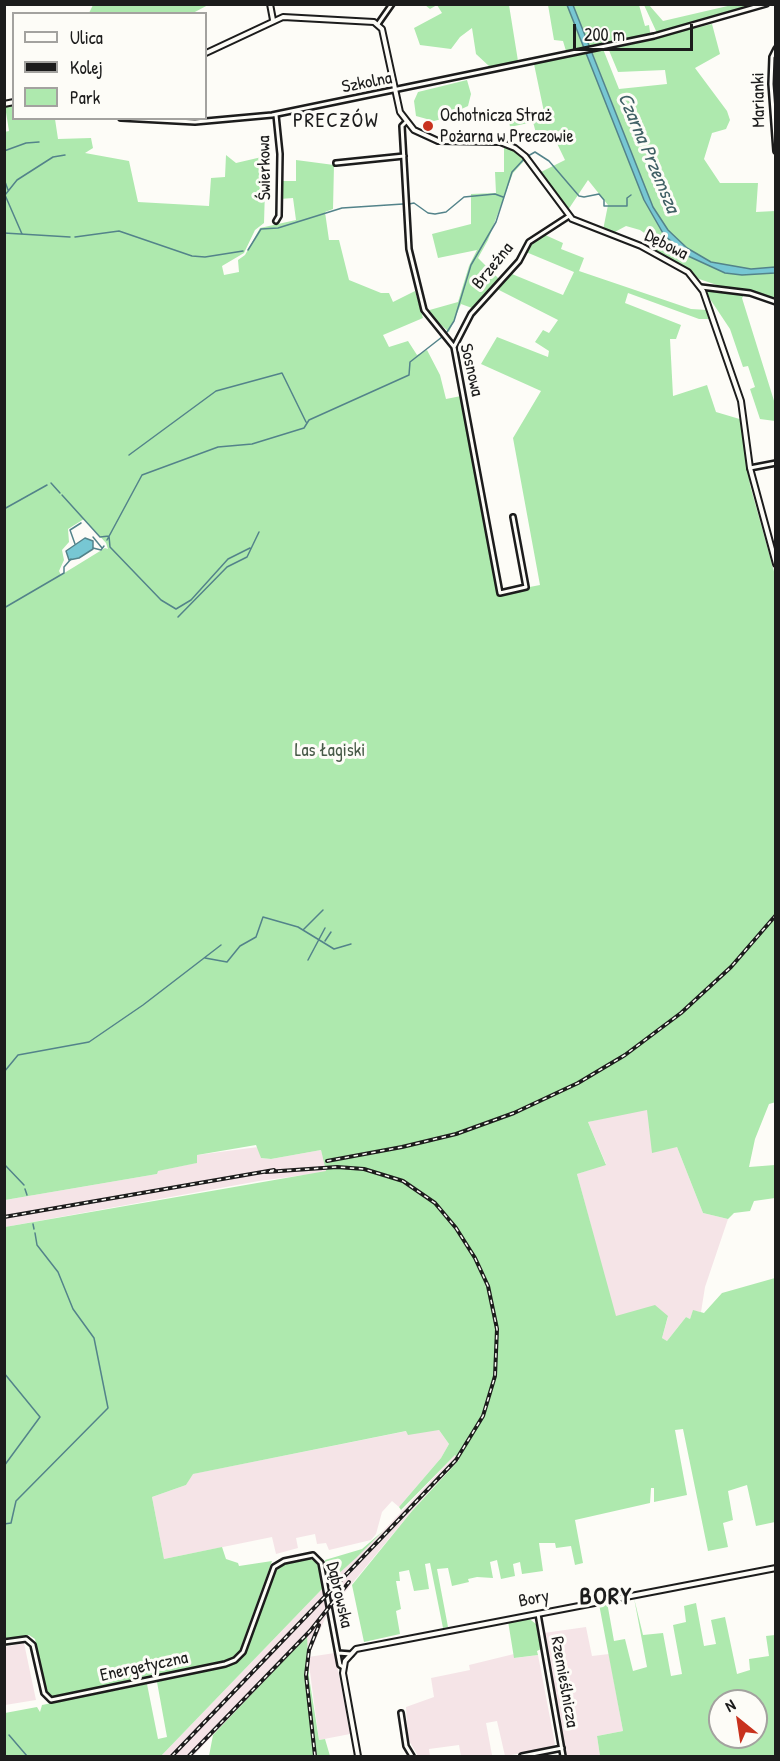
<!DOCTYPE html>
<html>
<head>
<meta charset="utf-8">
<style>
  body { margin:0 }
  #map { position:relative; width:780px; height:1761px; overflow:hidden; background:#fdfcf7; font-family:"Patrick Hand",sans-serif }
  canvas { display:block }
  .frame { position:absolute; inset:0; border:6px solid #1c1c1c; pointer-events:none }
  .legend { position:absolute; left:12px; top:12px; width:195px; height:108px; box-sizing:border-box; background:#fdfcf7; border:2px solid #a3a29f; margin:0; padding:8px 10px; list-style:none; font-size:18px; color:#1c1c1c }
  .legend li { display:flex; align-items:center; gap:12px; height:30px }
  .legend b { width:30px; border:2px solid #a3a29f }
  .north { position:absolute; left:708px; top:1689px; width:60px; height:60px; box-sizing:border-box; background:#fdfcf7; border:2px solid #a3a29f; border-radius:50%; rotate:330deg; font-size:16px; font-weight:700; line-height:24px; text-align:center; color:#1c1c1c }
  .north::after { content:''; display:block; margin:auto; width:21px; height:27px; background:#c8321e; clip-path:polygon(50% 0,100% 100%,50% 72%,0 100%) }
  .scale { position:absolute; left:573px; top:24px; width:120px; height:27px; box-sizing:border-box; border:3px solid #1c1c1c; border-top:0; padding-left:8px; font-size:18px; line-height:21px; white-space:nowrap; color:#1c1c1c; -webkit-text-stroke:4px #fdfcf7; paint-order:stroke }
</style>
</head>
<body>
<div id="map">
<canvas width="780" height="1761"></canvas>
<div class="frame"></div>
<ul class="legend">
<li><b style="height:8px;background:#fdfcf7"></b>Ulica</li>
<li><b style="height:8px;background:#1c1c1c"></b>Kolej</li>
<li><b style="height:16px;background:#aee9ae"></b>Park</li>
</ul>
<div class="north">N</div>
<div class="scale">200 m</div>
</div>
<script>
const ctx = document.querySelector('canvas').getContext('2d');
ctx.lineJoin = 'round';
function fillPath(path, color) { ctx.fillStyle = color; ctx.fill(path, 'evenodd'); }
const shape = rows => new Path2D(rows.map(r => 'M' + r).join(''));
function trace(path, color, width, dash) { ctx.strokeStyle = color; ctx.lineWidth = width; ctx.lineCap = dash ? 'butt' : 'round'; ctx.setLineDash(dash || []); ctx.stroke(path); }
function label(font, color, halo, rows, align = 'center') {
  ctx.font = font + ' "Patrick Hand",sans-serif'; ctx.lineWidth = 6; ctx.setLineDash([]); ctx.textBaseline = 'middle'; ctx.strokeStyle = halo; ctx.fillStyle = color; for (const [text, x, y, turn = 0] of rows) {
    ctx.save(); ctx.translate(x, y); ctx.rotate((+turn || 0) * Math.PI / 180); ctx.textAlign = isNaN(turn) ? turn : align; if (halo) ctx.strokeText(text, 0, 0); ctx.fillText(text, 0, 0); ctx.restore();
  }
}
fillPath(shape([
  [643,1109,647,1110,677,1147,703,1213,728,1219,705,1287,701,1312,693,1311,690,1319,686,1317,667,1341,662,1338,668,1317,615,1316,577,1174,606,1164,588,1122],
  [258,1147,261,1158,271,1159,321,1150,327,1172,259,1181,5,1227,5,1200,157,1174,157,1171,196,1163,197,1155],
  [439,1430,449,1444,441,1458,399,1507,392,1501,382,1512,376,1534,371,1540,329,1550,326,1543,317,1544,315,1534,296,1538,298,1548,276,1554,272,1537,164,1559,152,1497,186,1485,192,1474,407,1431],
  [456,1454,459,1459,412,1511,331,1609,326,1585,383,1531],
  [323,1588,328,1612,310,1653,307,1652,306,1637,193,1756,161,1756],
  [586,1627,592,1656,609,1654,623,1731,597,1736,600,1756,566,1756,544,1633],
  [24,1643,36,1700,5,1705,5,1647],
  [335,1653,350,1734,319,1740,308,1657],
  [514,1654,515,1658,538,1655,555,1744,552,1748,505,1756,497,1721,486,1723,492,1755,461,1756,459,1745,429,1749,430,1756,418,1756,408,1739,406,1707,434,1697,431,1678,470,1670,469,1665]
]), '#f5e4e7');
fillPath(shape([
  [93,5,93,4,208,5,193,13,89,13],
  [425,5,425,4,509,5,518,61,490,67,476,54,472,28,460,37,451,49,420,45,414,28,442,13,437,5,430,9],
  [548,5,567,5,584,48,566,51,563,41,554,40],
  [573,5,639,5,645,26,649,25,650,32,649,35,590,47],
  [644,5,649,5,663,21,732,5,756,5,657,33],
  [712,24,720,54,695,68,727,111,730,120,726,129,712,133,704,159,720,183,758,183,756,212,775,211,775,267,751,269,711,262,687,248,668,230,653,207,592,52,603,49,619,89,667,84,665,70,618,72,608,48],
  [586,53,644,200,664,235,688,256,725,273,742,275,775,273,775,299,754,291,726,288,699,279,683,265,650,248,653,239,640,230,626,226,613,233,603,230,608,205,588,180,568,210,541,172,565,160,551,131,536,133,533,122,510,127,509,120,544,112,534,64],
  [467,80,471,94,468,106,453,113,453,116,434,121,416,116,414,101,418,92],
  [13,105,14,118,55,119,58,139,91,138,93,148,85,153,129,161,138,202,209,206,211,178,225,177,226,155,236,163,266,156,264,223,255,230,244,253,222,266,224,275,239,272,238,260,245,255,260,228,296,220,293,198,280,199,280,181,296,181,296,160,334,165,333,209,325,212,329,240,339,240,349,280,381,293,389,293,393,302,415,291,423,318,383,335,389,347,408,341,417,355,427,350,440,375,446,399,461,396,499,593,540,585,513,438,541,391,481,364,497,337,548,357,549,351,535,342,543,330,549,333,558,320,497,289,512,274,563,295,574,272,526,252,532,241,543,234,563,243,561,249,584,258,579,271,691,309,708,310,711,319,699,319,628,293,625,303,681,325,676,339,670,339,673,396,707,385,716,412,743,420,750,485,775,575,776,1102,769,1104,755,1139,749,1167,775,1165,775,1198,754,1201,750,1211,734,1213,728,1219,703,1213,677,1147,652,1153,647,1110,588,1122,606,1165,577,1174,616,1316,655,1305,668,1316,662,1338,667,1341,686,1317,690,1319,693,1310,704,1313,722,1293,775,1278,775,1522,756,1526,747,1485,728,1491,733,1520,723,1523,728,1547,708,1551,683,1429,675,1430,687,1495,654,1502,654,1488,651,1488,650,1503,575,1520,583,1563,575,1565,571,1546,556,1548,555,1543,539,1543,543,1571,522,1574,520,1562,513,1564,515,1576,501,1579,497,1560,490,1562,493,1578,477,1577,468,1579,469,1582,452,1586,448,1568,437,1569,448,1627,443,1628,430,1563,425,1564,429,1589,414,1591,409,1570,399,1572,400,1581,396,1581,401,1609,396,1611,400,1634,364,1642,352,1585,412,1511,459,1460,455,1455,401,1510,399,1507,441,1458,449,1444,439,1430,408,1435,406,1431,193,1474,186,1485,152,1497,164,1559,222,1547,226,1559,238,1563,239,1566,272,1561,239,1652,228,1661,53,1698,47,1695,46,1691,35,1639,29,1635,5,1639,5,1227,326,1171,321,1150,271,1159,261,1158,256,1145,197,1155,197,1163,158,1171,157,1174,5,1200,4,132,9,131,5,106],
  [84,519,106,543,108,549,105,548,61,575,59,571,64,560,62,550,69,542,68,529],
  [504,145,520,153,525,160,513,173,488,240,478,258,500,280,472,308,461,304,449,332,426,311,458,302,469,266,477,250,438,258,432,234,471,224,471,194,496,193,495,172,504,172],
  [709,289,745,293,742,298,775,404,775,421,760,419,750,389,755,387,748,366,743,367,730,329,704,290],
  [383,1531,356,1558,326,1585,325,1560,362,1549],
  [310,1559,318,1563,323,1588,161,1756,5,1756,5,1713,37,1707,40,1712,42,1705,147,1684,158,1739,167,1737,157,1682,230,1665,239,1660,246,1651,276,1570,284,1564],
  [634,1598,643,1635,663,1633,671,1676,682,1674,673,1625,686,1622,684,1606,696,1603,704,1646,716,1644,711,1620,725,1617,737,1674,750,1670,749,1659,769,1656,766,1636,775,1635,775,1756,600,1756,597,1736,623,1731,599,1604,607,1602,614,1641,625,1639,633,1671,647,1667],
  [720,1701,756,1701,756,1737,720,1737],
  [527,1617,536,1624,541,1649,537,1651,538,1655,514,1658,508,1621],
  [307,1636,309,1677,319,1740,325,1739,330,1756,209,1756,213,1735]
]), '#aee9ae');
const water = shape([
  [567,5,573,5,653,207,668,230,687,248,711,262,751,269,775,267,775,273,742,275,725,273,688,256,664,235,644,200,567,5],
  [85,538,93,541,93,549,79,558,69,560,66,551,85,538]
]);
fillPath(water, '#77c7d3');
trace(water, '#53838a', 1.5);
trace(shape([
  [4,151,26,143,39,142],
  [528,156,535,152,549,161,579,196,584,197,599,194,604,200,604,206,627,206,627,198,631,195],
  [4,179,8,190],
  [409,204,414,203,428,213,435,214,446,212,464,197,495,194,503,197],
  [4,233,70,237],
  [22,234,5,195,17,180,53,157,65,155],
  [75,237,119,231,192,256,205,257,243,251],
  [248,250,261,229,278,228,342,208,403,204],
  [447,332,454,321,471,265,496,222,512,172,524,159],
  [129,455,216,391,282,373,306,422],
  [51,483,60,493],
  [62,495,100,537,109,536,110,547,161,600,176,609,191,600,228,559,250,548],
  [4,509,47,485],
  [93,537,102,548],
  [107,540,142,475,218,447,252,444,304,428,309,420,409,375,410,362,442,337],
  [75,544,70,530,81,523],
  [93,548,101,550,104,546],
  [4,608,64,573,64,567,71,559],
  [178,617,227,567,247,557,259,532],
  [303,930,323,910],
  [325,941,331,932],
  [205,958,227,962,240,946,256,937,263,917,298,927,334,949,351,944],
  [308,960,325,928],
  [4,1072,18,1055,89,1042,143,1005,221,945],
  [4,1164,24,1185],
  [25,1189,27,1195],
  [33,1224,34,1229],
  [4,1373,40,1417,4,1466],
  [4,1524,11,1523,16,1501,108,1408,94,1338,73,1309,58,1272,37,1245,35,1233],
  [9,1735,27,1756]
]), '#53838a', 1.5);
const minor = shape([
  [378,24,392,4],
  [776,49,772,57,771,84,776,151],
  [276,115,280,154,279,216,276,221],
  [121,118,195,122,272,115,654,36,766,4],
  [406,122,402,126,409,249,424,310,454,347,500,593,526,587,513,517],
  [336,163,404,156],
  [701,287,750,293,776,302],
  [454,347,471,314,519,261,529,242,569,216],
  [750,468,776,463],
  [538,1614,563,1756],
  [4,1642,26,1639,33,1645,44,1693,51,1700,225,1664,235,1660,243,1652,274,1567,284,1561,313,1555,321,1563,340,1665,343,1667],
  [338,1653,351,1654],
  [401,1713,406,1746,412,1756],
  [522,1756,562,1748]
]);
const tertiary = shape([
  [270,4,273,20],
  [206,53,283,17,374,22,382,29,400,112,414,130,438,141,500,142,515,148,525,156,572,219,641,246,688,272,703,291,741,401,750,468,776,564],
  [4,104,14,102],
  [358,1756,343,1673,345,1661,356,1649,776,1568]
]);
trace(minor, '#1c1c1c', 8);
trace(tertiary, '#1c1c1c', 8);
trace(minor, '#fdfcf7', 3);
trace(tertiary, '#fdfcf7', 4);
const rail = shape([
  [327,1161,402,1147,456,1134,514,1113,578,1083,625,1055,681,1013,731,967,776,915],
  [4,1217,274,1170],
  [172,1756,456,1460,483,1416,495,1376,497,1329,488,1286,475,1258,456,1228,435,1203,403,1181,364,1169,337,1167,266,1172],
  [189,1756,310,1631,349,1582],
  [315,1756,306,1675,309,1650,319,1625]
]);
trace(rail, '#1c1c1c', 4);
trace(rail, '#fdfcf7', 1.5, [4.5]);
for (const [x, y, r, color] of [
  [428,126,6,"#c8321e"]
]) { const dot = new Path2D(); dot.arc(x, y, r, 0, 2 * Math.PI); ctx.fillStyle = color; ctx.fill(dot); trace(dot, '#fdfcf7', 2); }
label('18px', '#1c1c1c', '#fdfcf7', [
  ["Szkolna",367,83,-11],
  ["Marianki",759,100,-91],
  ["Świerkowa",265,168,-91],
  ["Dębowa",666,245,27],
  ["Brzeźna",493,266,-51],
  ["Sosnowa",471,370,77],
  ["Dąbrowska",339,1595,77],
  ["Bory",534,1599,-11],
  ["Energetyczna",144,1667,-12],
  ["Rzemieślnicza",564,1682,80]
]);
label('18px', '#1c1c1c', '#fdfcf7', [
  ["Ochotnicza Straż",440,116],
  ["Pożarna w Preczowie",440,137]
], 'left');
label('18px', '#485a48', '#fdfcf7', [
  ["Las Łagiski",330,751]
]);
label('italic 20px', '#406065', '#fdfcf7', [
  ["Czarna Przemsza",648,153,67]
]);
ctx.letterSpacing = '1.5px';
label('21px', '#1c1c1c', '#fdfcf7', [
  ["PRECZÓW",336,121]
]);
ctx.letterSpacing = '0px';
ctx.letterSpacing = '1.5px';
label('bold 24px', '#1c1c1c', '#fdfcf7', [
  ["BORY",606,1598]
]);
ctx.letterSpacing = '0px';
</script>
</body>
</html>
